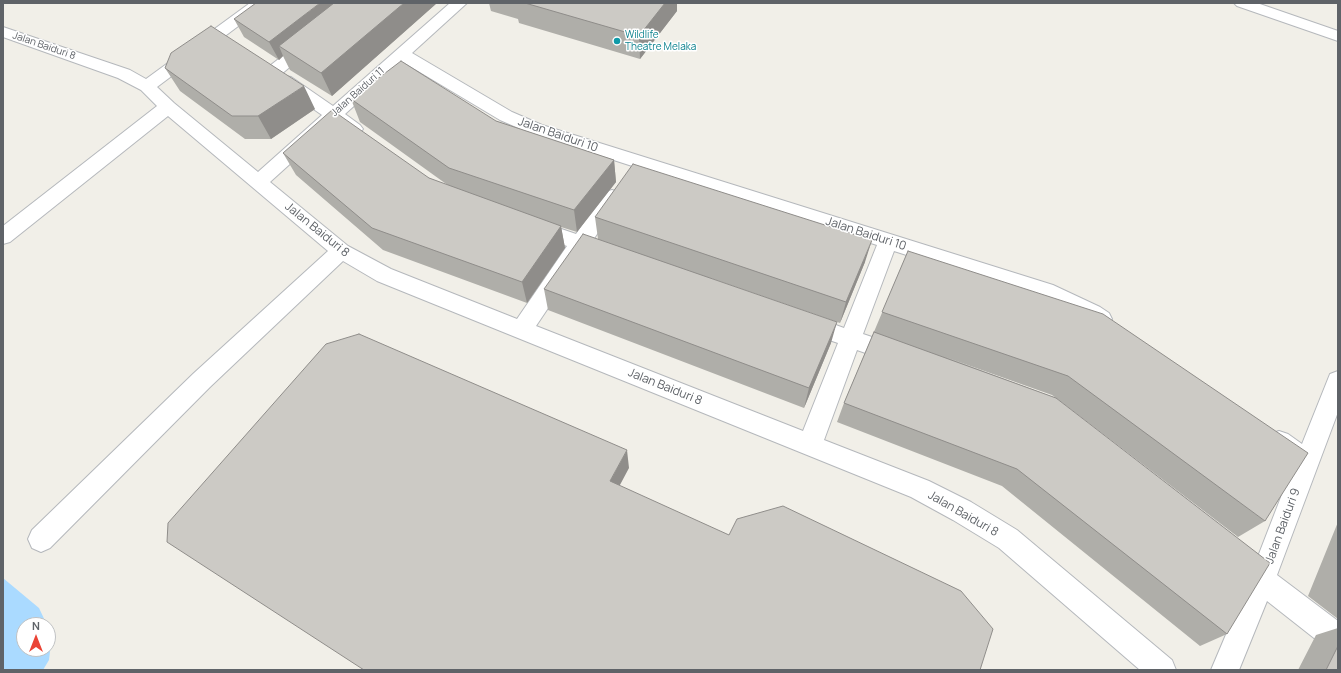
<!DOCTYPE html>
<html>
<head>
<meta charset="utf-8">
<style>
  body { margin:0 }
  #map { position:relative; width:1341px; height:673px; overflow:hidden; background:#f1efe8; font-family:Manrope,sans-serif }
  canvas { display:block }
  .frame { position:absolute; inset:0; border:4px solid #5f6368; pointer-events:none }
  .north { position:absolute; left:16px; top:617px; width:40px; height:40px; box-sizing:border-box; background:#fff; border:1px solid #bfc1c3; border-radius:50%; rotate:0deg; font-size:11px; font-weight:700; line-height:16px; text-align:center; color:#5f6368 }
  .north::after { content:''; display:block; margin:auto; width:14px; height:18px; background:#ea4335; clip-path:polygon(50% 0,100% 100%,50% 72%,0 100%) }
</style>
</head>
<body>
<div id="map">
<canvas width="1341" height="673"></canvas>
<div class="frame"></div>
<div class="north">N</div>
</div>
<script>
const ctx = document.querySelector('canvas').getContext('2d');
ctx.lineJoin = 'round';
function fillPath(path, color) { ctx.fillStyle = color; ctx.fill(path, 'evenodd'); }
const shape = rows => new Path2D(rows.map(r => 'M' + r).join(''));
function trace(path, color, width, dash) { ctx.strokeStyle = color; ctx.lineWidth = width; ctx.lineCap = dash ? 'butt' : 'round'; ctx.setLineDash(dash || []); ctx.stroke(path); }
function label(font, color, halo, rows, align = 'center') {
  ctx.font = font + ' Manrope,sans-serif'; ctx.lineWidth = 3; ctx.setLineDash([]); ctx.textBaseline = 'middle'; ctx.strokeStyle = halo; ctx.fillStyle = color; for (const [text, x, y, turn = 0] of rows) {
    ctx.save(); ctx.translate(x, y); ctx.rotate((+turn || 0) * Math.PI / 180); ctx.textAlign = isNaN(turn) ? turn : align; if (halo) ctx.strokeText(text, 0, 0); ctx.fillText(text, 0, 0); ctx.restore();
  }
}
fillPath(shape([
  [3,578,39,608,47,625,24,625,24,649,48,649,48,627,52,635,49,660,43,670,3,670]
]), '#aadaff');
const minor = shape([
  [250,3,268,3,265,6,157,87,174,103,258,172,322,115,279,85,277,81,279,77,285,76,291,77,333,106,450,3,467,3,412,53,512,112,542,125,1053,285,1100,307,1109,313,1112,319,1109,325,1101,328,1039,297,894,251,863,334,905,348,908,355,905,362,897,364,857,350,824,440,929,481,971,502,1017,530,1172,660,1176,670,1140,670,999,548,953,520,911,497,377,281,343,261,210,387,50,548,41,552,32,548,28,539,32,530,194,373,328,251,168,116,10,242,3,244,3,226,157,106,141,90,118,78,3,37,3,27,130,70,146,79,250,3],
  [403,62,500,120,530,133,877,245,844,328,805,314,797,317,794,323,797,329,838,343,803,431,536,326,585,253,605,260,612,257,615,252,612,247,593,240,622,197,619,192,612,190,605,192,576,234,535,220,528,222,525,227,528,232,567,246,517,319,391,269,348,246,270,182,334,124,348,133,354,135,360,133,363,129,360,125,345,114,403,62],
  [1234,3,1257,3,1338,31,1338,41,1237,6,1234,3],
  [309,38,315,40,317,43,315,46,279,76,273,77,267,76,265,72,267,68,303,40,309,38],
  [1338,371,1338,412,1277,575,1338,621,1338,653,1328,649,1267,601,1239,670,1211,670,1247,585,1229,570,1225,561,1229,552,1238,548,1247,552,1257,559,1293,466,1270,450,1267,442,1270,434,1279,431,1288,434,1302,444,1330,374,1338,371]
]);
trace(minor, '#b5b8bc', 2);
fillPath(minor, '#fff');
fillPath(shape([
  [437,3,332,96,290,70,283,56,279,60,244,37,234,19],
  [489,3,677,3,677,11,640,59,519,23,518,19,491,11],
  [165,68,315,109,271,139,245,139,180,91],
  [351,99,496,121,614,160,616,182,577,232,561,227,565,248,527,303,383,250,296,175,283,153,429,178,449,186,360,122],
  [595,217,865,262,840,323,710,278,831,343,804,408,548,310,544,289,598,239],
  [908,251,1265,521,1238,537,1056,398,1227,634,1200,646,1002,486,837,422,844,403],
  [945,357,1052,395,1056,398],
  [1338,522,1338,619,1308,596],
  [1338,628,1338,670,1298,670,1316,635]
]), '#afaea9');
fillPath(shape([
  [320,3,351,3,279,46,283,56,279,60,269,42],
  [404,3,437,3,332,96,321,73],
  [665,3,677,3,677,11,640,59,639,36],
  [304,86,315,109,271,139,258,116],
  [614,160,616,182,577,232,574,210],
  [561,226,565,248,527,303,522,282],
  [872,240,865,262,840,323,846,302],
  [837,322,831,343,804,408,809,388],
  [627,450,629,468,613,498,610,481]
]), '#8f8d8a');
const building = shape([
  [256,3,320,3,269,42,234,19,256,3],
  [334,3,404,3,321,73,279,46,334,3],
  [525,3,665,3,639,36,525,3],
  [211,26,304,86,258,116,232,116,165,68,171,53,211,26],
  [401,61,496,121,614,160,574,210,449,168,351,99,401,61],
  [332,110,429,178,561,226,522,282,372,228,283,153,332,110],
  [633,164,872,240,846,302,595,217,633,164],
  [583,234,837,322,809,388,544,289,583,234],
  [908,251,1103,314,1308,453,1265,521,1068,376,882,312,908,251],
  [874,332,1056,398,1270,563,1227,634,1017,469,844,403,874,332],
  [359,334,627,450,610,481,729,535,737,519,783,506,961,591,993,629,980,670,364,670,167,542,168,523,326,344,359,334],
  [1338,646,1338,670,1326,670,1338,646]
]);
fillPath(building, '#cccac5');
trace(building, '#8f8d8a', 1);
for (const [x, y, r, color] of [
  [617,41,4,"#0f9aa8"]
]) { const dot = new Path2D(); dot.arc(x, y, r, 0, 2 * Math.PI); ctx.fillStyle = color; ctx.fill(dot); trace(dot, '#fff', 1.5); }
label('10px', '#0d838f', '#fff', [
  ["Wildlife",625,35],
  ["Theatre Melaka",625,47]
], 'left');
label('10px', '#5f6368', '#fff', [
  ["Jalan Baiduri 8",44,46,19],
  ["Jalan Baiduri 11",358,92,-42]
]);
label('12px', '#5f6368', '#fff', [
  ["Jalan Baiduri 10",558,135,19],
  ["Jalan Baiduri 8",317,230,39],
  ["Jalan Baiduri 10",866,234,18],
  ["Jalan Baiduri 8",665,387,22],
  ["Jalan Baiduri 8",963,514,30],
  ["Jalan Baiduri 9",1283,526,-70]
]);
</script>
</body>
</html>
